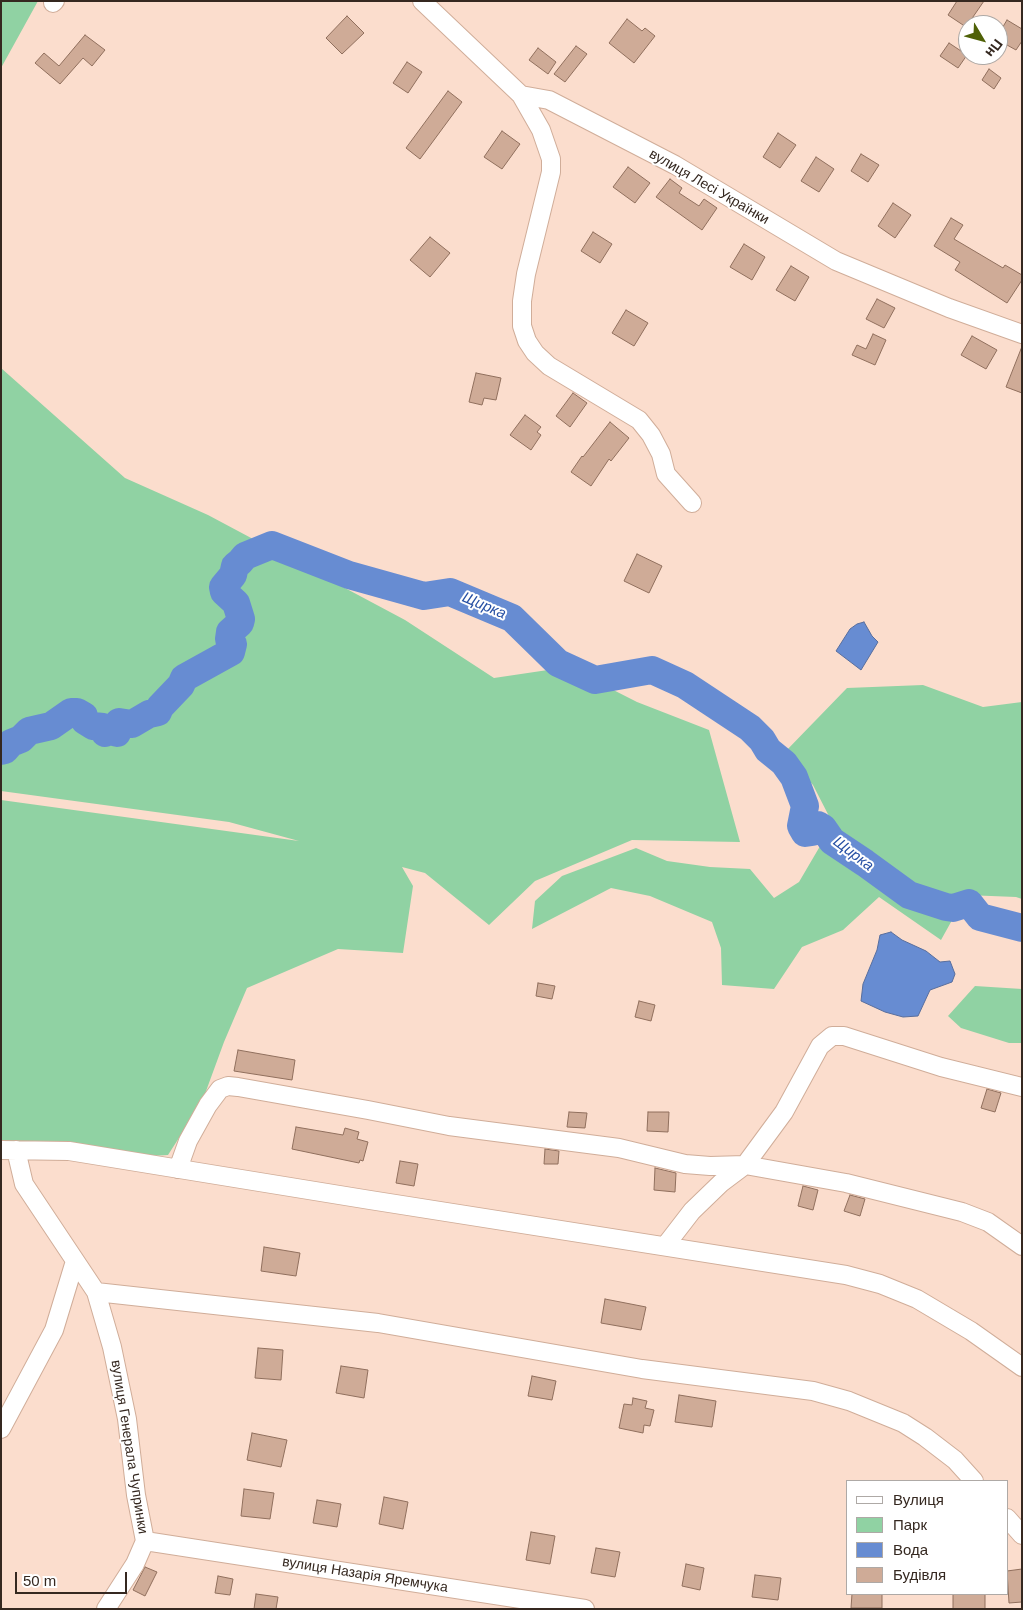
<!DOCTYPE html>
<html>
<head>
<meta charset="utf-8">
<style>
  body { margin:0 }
  #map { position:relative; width:1023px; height:1610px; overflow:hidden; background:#fbddcd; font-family:Helvetica,sans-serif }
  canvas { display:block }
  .frame { position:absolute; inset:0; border:2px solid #352820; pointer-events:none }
  .legend { position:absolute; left:846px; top:1480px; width:162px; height:115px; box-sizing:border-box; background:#fff; border:1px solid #aea9a6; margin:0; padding:6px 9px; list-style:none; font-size:15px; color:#352820 }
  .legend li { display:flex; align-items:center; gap:10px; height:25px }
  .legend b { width:25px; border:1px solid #aea9a6 }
  .north { position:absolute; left:958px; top:15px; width:50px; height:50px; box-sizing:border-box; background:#fff; border:1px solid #aea9a6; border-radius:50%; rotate:127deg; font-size:14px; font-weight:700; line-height:20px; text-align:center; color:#352820 }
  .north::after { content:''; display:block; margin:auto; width:18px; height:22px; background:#4f6107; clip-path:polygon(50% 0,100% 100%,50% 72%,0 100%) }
  .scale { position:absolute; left:15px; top:1572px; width:112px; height:22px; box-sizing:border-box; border:2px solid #352820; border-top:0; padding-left:6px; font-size:15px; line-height:18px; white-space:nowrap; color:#352820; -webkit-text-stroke:4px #fff; paint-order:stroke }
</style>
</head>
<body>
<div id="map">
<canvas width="1023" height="1610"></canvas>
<div class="frame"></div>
<ul class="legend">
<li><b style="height:6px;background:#fff"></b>Вулиця</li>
<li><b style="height:14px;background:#90d2a3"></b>Парк</li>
<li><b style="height:14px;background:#678cd2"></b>Вода</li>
<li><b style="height:14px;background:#cfab97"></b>Будівля</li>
</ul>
<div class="north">Пн</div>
<div class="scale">50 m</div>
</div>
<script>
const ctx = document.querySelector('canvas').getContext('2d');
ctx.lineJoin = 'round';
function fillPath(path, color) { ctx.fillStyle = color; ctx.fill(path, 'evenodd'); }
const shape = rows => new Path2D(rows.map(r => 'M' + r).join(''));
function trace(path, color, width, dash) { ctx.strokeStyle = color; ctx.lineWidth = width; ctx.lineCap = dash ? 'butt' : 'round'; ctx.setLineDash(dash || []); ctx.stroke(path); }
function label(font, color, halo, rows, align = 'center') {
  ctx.font = font + ' Helvetica,sans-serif'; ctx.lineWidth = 4; ctx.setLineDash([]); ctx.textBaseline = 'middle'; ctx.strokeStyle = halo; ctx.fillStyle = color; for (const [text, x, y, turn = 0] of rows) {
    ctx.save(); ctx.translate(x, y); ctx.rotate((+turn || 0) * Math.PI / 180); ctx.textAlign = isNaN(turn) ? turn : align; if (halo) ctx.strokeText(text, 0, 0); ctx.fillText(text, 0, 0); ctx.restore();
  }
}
fillPath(shape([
  [1,1,38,1,1,68],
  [1,368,125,478,208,515,405,620,494,678,568,667,637,702,709,730,740,842,632,840,535,881,489,925,425,873,402,867,413,886,403,953,338,949,247,988,224,1042,202,1102,168,1155,150,1156,1,1143,1,800,299,841,229,822,1,791],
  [923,685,983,707,1022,702,1022,899,1016,897,966,895,941,940,879,897,843,930,802,947,774,989,722,985,721,948,712,922,650,896,611,888,532,929,535,901,562,876,636,848,667,861,710,867,750,869,774,898,799,882,833,824,813,785,783,754,847,688],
  [975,986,1022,989,1022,1043,1009,1043,961,1028,948,1016]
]), '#90d2a3');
const water = shape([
  [864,622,872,636,878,642,861,670,836,651,850,629,857,624,864,622],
  [891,932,902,940,926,951,940,962,950,961,955,974,952,982,930,990,918,1016,903,1017,885,1012,861,1001,863,984,877,950,880,935,891,932]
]);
fillPath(water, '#678cd2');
trace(water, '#586e9d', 1);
trace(shape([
  [1,751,5,750,11,743,21,739,29,731,51,726,71,712,77,712,84,716,85,721,93,726,103,727,105,733,113,730,117,733,120,726,119,722,132,724,149,714,158,712,160,707,181,685,184,678,231,652,233,644,229,639,230,632,240,623,241,619,236,603,224,592,223,587,233,575,235,566,240,562,245,556,272,545,349,575,424,596,450,592,512,618,558,663,595,680,652,670,685,685,750,728,762,740,768,750,784,763,794,777,805,806,801,826,805,833,812,832,818,825,823,828,832,841,865,863,909,895,946,907,953,908,969,903,980,917,1022,928]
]), '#678cd2', 28);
const building = shape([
  [957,1,984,1,966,27,948,15,957,1],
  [347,16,364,33,342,54,326,38,347,16],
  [627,19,642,31,645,28,655,36,634,63,609,43,627,19],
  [1007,20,1022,29,1022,41,1016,50,1007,45,1005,48,998,43,998,35,1007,20],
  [85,35,105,50,92,66,83,58,60,84,35,63,44,53,59,66,85,35],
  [949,43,967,55,958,68,940,56,949,43],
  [576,46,587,54,565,82,554,74,576,46],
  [538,48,556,62,548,74,529,60,538,48],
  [407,62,422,72,408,93,393,83,407,62],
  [989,69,1001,78,994,89,982,80,989,69],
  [448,91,462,102,420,159,406,148,448,91],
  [502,131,520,144,502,169,484,157,502,131],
  [778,133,796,145,780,168,763,157,778,133],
  [861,154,879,165,868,182,851,171,861,154],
  [816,157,834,169,819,192,801,181,816,157],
  [628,167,650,183,635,203,613,187,628,167],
  [670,179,682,188,679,193,699,206,704,199,717,208,702,230,656,197,670,179],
  [893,203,911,215,895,238,878,226,893,203],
  [951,218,963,225,954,239,1003,268,1005,265,1022,275,1022,280,1007,303,955,270,960,262,934,246,951,218],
  [593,232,612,244,600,263,581,251,593,232],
  [430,237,450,253,430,277,410,260,430,237],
  [744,244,765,257,752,280,730,267,744,244],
  [791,266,809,277,795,301,776,290,791,266],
  [877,299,895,308,884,328,866,319,877,299],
  [626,310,648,323,634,346,612,333,626,310],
  [873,334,886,340,875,365,852,355,857,345,866,349,873,334],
  [972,336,997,350,986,369,961,355,972,336],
  [1021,349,1022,349,1022,393,1006,387,1021,349],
  [476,373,501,378,496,400,484,398,482,405,469,402,476,373],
  [573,393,587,403,570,427,556,416,573,393],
  [525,415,541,427,537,432,541,435,531,450,510,435,525,415],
  [610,422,629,438,611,461,609,459,591,486,571,472,582,456,583,457,610,422],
  [637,554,662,566,649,593,624,581,637,554],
  [538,983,555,986,552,999,536,996,538,983],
  [639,1001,655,1005,651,1021,635,1017,639,1001],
  [238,1050,295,1060,292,1080,234,1071,238,1050],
  [987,1089,1001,1093,995,1112,981,1108,987,1089],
  [569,1112,587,1113,585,1128,567,1127,569,1112],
  [648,1112,669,1112,668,1132,647,1131,648,1112],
  [296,1127,343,1135,345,1128,359,1132,357,1139,368,1142,363,1161,360,1160,359,1163,292,1149,296,1127],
  [545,1149,559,1151,558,1164,544,1164,545,1149],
  [400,1161,418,1164,414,1186,396,1183,400,1161],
  [655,1168,676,1173,675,1192,654,1190,655,1168],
  [803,1186,818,1190,813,1210,798,1206,803,1186],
  [850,1195,865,1199,860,1216,844,1211,850,1195],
  [264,1247,300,1253,296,1276,261,1271,264,1247],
  [605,1299,646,1307,641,1330,601,1323,605,1299],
  [258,1348,283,1350,281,1380,255,1378,258,1348],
  [341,1366,368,1370,364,1398,336,1393,341,1366],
  [532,1376,556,1381,552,1400,528,1396,532,1376],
  [679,1395,716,1401,712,1427,675,1422,679,1395],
  [633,1398,647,1401,645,1408,654,1410,650,1426,644,1425,643,1433,619,1428,624,1404,632,1405,633,1398],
  [252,1433,287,1440,281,1467,247,1460,252,1433],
  [244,1489,274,1493,270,1519,241,1516,244,1489],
  [384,1497,408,1502,403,1529,379,1524,384,1497],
  [317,1500,341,1504,337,1527,313,1523,317,1500],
  [531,1532,555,1536,550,1564,526,1560,531,1532],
  [596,1548,620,1552,615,1577,591,1573,596,1548],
  [686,1564,704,1568,700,1590,682,1586,686,1564],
  [145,1567,157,1572,145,1596,133,1590,145,1567],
  [1022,1569,1022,1602,1009,1603,1007,1571,1022,1569],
  [755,1575,781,1578,778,1600,752,1597,755,1575],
  [218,1576,233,1579,230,1595,215,1593,218,1576],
  [256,1594,278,1597,276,1609,254,1609,256,1594],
  [852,1594,882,1594,882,1608,851,1608,852,1594],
  [953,1594,985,1594,985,1609,953,1609,953,1594]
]);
fillPath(building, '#cfab97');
trace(building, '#906f5d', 1);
const minor = shape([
  [422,1,521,95,549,100,675,165,836,261,949,308,1022,334],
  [53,3,55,1],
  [521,95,541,130,551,159,551,172,526,274,522,301,522,326,527,341,535,353,549,366,639,420,651,435,661,454,666,474,692,503],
  [1,1150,69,1151,370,1200,846,1275,880,1284,917,1299,971,1331,1022,1367],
  [16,1150,24,1184,96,1292,112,1347,127,1419,136,1495,145,1541,135,1564,106,1609],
  [178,1169,188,1141,208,1105,220,1089,228,1086,238,1087,368,1110,449,1126,619,1148,685,1164,710,1166,745,1165,846,1183,962,1212,988,1222,1022,1246],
  [665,1246,692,1211,721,1183,745,1165,784,1112,820,1046,832,1036,844,1036,941,1067,1022,1087],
  [96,1292,378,1323,642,1369,813,1391,849,1401,903,1423,925,1437,955,1460,974,1481],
  [1,1429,54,1330,75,1261],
  [1007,1518,1022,1535],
  [145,1541,585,1609]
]);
trace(minor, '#d0ad99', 20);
trace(minor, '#fff', 18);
label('14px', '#352820', '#fff', [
  ["вулиця Лесі Українки",709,187,30],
  ["вулиця Генерала Чупринки",129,1447,81],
  ["вулиця Назарія Яремчука",365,1575,9]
]);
label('italic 15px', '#2750a4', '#fff', [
  ["Щирка",484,606,23],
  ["Щирка",853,854,37]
]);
</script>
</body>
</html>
